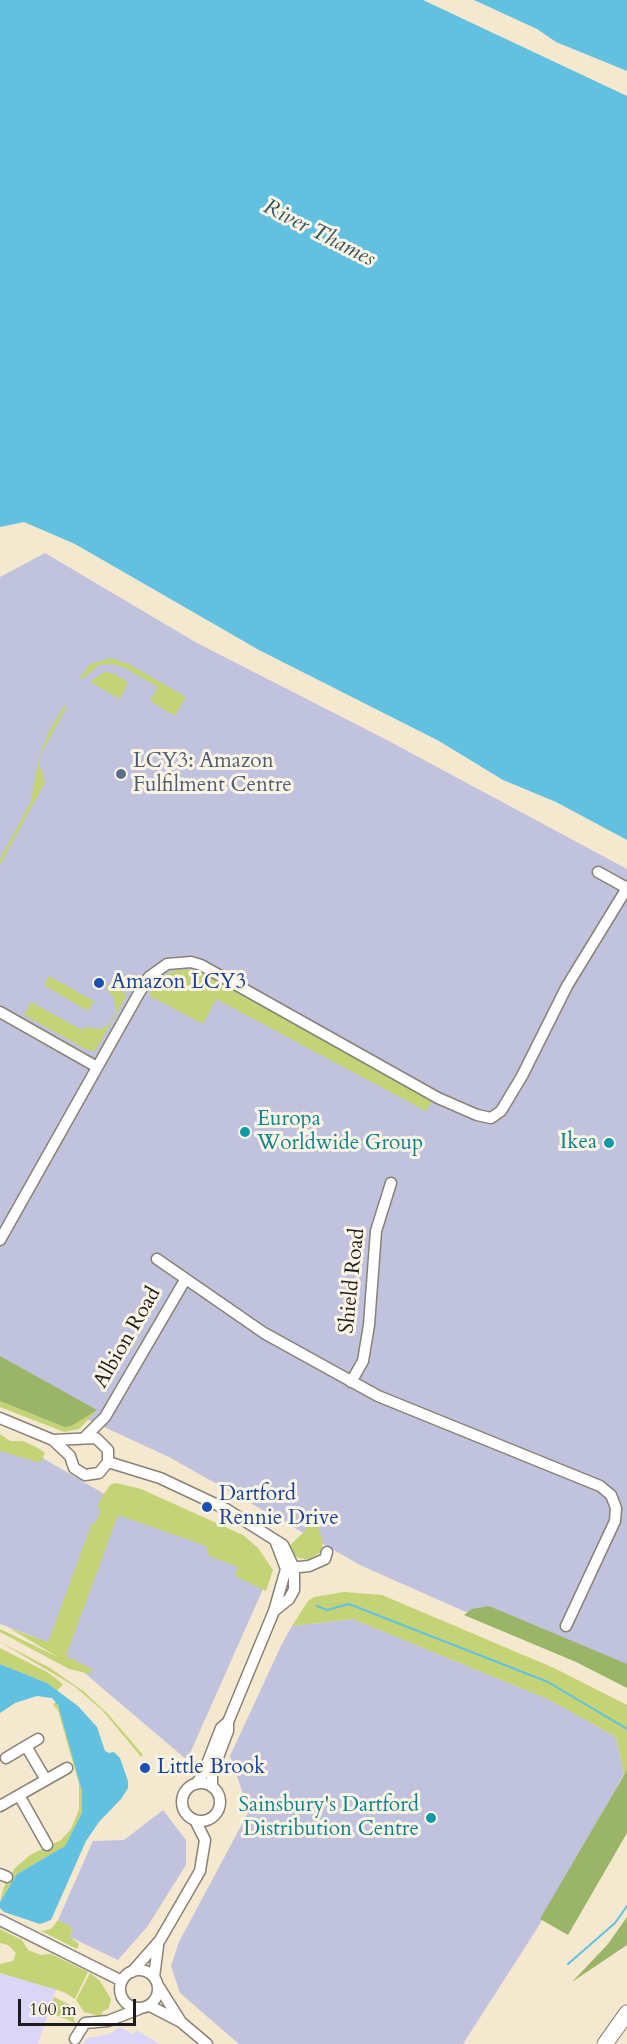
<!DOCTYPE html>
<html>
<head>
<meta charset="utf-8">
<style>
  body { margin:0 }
  #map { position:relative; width:627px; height:2044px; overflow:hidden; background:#f4e9cf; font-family:Cardo,serif }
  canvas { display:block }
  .scale { position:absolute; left:18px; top:1999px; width:118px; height:27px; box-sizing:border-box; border:3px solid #1c1c1c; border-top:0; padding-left:8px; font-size:18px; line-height:21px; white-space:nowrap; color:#1c1c1c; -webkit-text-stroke:4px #fcf5e5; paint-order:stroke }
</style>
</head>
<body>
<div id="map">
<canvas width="627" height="2044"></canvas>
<div class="scale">100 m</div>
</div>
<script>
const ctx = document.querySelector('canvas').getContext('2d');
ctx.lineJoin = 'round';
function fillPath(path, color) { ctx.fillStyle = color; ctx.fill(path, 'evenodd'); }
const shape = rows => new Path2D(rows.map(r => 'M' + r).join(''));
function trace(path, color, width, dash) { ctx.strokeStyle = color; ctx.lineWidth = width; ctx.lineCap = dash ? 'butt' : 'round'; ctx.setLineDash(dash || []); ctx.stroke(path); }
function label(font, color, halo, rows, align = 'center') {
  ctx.font = font + ' Cardo,serif'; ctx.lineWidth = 6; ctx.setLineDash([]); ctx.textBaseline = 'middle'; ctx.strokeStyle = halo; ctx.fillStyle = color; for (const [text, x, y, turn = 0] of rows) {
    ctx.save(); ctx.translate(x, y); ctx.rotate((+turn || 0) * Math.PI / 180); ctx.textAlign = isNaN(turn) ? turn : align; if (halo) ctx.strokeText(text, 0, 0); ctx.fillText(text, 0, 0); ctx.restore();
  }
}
fillPath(shape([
  [0,1973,56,1989,38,2044,0,2044],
  [120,2027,133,2034,136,2030,160,2044,83,2044,87,2038,110,2034]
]), '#dbd6f7');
fillPath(shape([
  [45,553,197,643,385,739,627,869,627,1670,516,1619,475,1616,362,1566,169,1457,0,1379,0,577],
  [0,1443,22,1446,113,1499,271,1571,187,1760,48,1642,0,1624],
  [353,1619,550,1700,616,1737,624,1774,538,1927,463,2044,239,2044,180,1993,171,1966,179,1942,249,1811,230,1756,281,1646,292,1626],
  [163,1810,186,1840,186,1865,147,1927,118,1960,70,1937,73,1928,58,1920,93,1841,124,1840]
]), '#c1c2dd');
fillPath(shape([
  [111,658,129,664,186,697,175,716,150,701,158,687,125,668,113,664,100,665,82,679,79,678,90,664],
  [104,672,112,673,126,680,127,685,120,699,90,682],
  [64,706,67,707,40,756,39,767,44,775,42,779,46,781,0,865,0,859,31,801,39,756,48,733],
  [177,970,195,970,433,1100,426,1111,216,999,203,1024,148,995,162,976],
  [49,976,94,1001,88,1011,44,985],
  [108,984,126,994,126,997,95,1051,87,1050,24,1015,31,1002,82,1030,84,1027,101,1029,109,1024,116,1012,114,998,106,988],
  [0,1401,64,1427,97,1410,79,1429,64,1432,0,1407],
  [0,1434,10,1441,23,1441,38,1448,45,1453,40,1463,0,1451],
  [116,1483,141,1489,243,1535,258,1548,273,1570,266,1591,235,1576,238,1567,209,1556,206,1546,118,1515,66,1656,92,1669,90,1674,69,1669,0,1632,0,1629,58,1657,9,1628,48,1642,92,1523,95,1524,101,1510,97,1508,101,1498,110,1485],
  [306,1515,317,1523,323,1541,321,1552,308,1560,296,1557,288,1547,305,1531,307,1526],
  [344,1592,382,1595,554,1668,627,1705,627,1771,624,1774,616,1737,550,1700,353,1619,292,1626,308,1601,314,1597],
  [0,1642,50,1668,83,1691,108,1714,143,1755,141,1757,103,1711,74,1686],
  [0,1648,47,1672,63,1684,57,1691,47,1683,0,1664],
  [56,1701,65,1722,82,1791,83,1813,65,1846,17,1874,0,1902,3,1889,15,1868,30,1855,61,1840,71,1829,79,1810,79,1784,58,1710,53,1705],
  [58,1920,73,1928,70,1937,79,1944,77,1949,41,1931,51,1929],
  [0,1929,22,1940,28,1950,41,1955,51,1954,88,1972,75,1999,64,1992,0,1973,0,1964,13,1961,16,1953,8,1945,0,1943],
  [90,1973,100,1981,111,1999,109,2008,102,2012,103,2017,84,2012,76,2000],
  [54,1997,70,2005,75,2023,49,2012]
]), '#c3d376');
fillPath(shape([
  [0,1356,97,1410,71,1426,64,1427,0,1401],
  [489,1606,627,1664,627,1688,576,1662,464,1615,472,1609],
  [627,1770,627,1833,568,1935,540,1919],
  [627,1917,627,1945,572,1982,608,1944]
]), '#9ab567');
fillPath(shape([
  [0,0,627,0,627,840,556,802,503,780,439,741,259,650,75,544,24,522,0,527],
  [0,1664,47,1683,78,1706,97,1727,105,1751,109,1753,114,1752,120,1758,128,1781,128,1788,121,1799,99,1822,86,1841,51,1920,40,1924,4,1912,0,1908,0,1902,17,1874,65,1846,82,1813,82,1791,58,1705,52,1698,37,1696,15,1703,0,1713]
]), '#62c0e1');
fillPath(shape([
  [423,0,474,0,537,29,556,42,627,71,627,96]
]), '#f4e9cf');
trace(shape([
  [317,1606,327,1610,349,1604,548,1682,627,1729],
  [568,1964,615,1923,627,1906]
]), '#62c0e1', 2);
const minor = shape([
  [598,872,627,888],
  [0,1012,97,1067],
  [0,1240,139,993,149,977,167,964,191,962,201,965,438,1098,477,1115,491,1118,501,1111,522,1076,567,986,627,888],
  [157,1259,264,1333,378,1396,600,1486,611,1495,616,1508,615,1521,566,1626],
  [351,1382,363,1361,369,1325,376,1231,391,1183],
  [0,1418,53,1440,70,1456,74,1468,85,1475,99,1473,108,1462,108,1450,96,1438,53,1440],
  [84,1438,105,1417,185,1280],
  [108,1462,160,1478,226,1509,283,1545,294,1568,294,1590,289,1599,274,1611],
  [289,1568,309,1566,325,1559,327,1552],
  [26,1746,38,1739],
  [6,1758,26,1746,46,1780],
  '182 1802a19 19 0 1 1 38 0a19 19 0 1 1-38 0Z',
  [196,1784,203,1774,221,1728,228,1722,274,1611,286,1569,275,1540],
  [212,1787,212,1773,228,1731,228,1722],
  [20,1797,47,1845],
  [0,1806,67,1768],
  [0,1874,7,1877],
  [0,1920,122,1981],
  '120 1989a19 19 0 1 1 38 0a19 19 0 1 1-38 0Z',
  [132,1972,160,1940,200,1871,205,1840,195,1820],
  [154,1977,158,1946],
  [159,1987,181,2022],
  [150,2006,181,2022,207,2044],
  [75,2039,85,2023,108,2021,139,2009]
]);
const highway = shape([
  [605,2044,627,2013]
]);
trace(minor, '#888276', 13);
trace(highway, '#888276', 17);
trace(minor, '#fff', 10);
trace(highway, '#fff', 15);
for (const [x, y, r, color] of [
  [121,774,6,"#5c6f8a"],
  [99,983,6,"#1a4fb4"],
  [245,1132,6,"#0f9aa8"],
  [609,1143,6,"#0f9aa8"],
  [207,1507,6,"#1a4fb4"],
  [145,1768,6,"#1a4fb4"],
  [431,1818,6,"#0f9aa8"]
]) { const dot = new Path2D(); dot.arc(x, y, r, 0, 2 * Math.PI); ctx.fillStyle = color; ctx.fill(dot); trace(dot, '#fcf5e5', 2); }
label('21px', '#4e5e75', '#fcf5e5', [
  ["LCY3: Amazon",133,762],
  ["Fulfilment Centre",133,786]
], 'left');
label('21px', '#164399', '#fcf5e5', [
  ["Amazon LCY3",111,983],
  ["Dartford",219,1495],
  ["Rennie Drive",219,1519],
  ["Little Brook",157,1768]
], 'left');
label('21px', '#0d838f', '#fcf5e5', [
  ["Europa",257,1120,"left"],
  ["Worldwide Group",257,1144,"left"],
  ["Ikea",597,1143],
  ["Sainsbury's Dartford",419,1806],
  ["Distribution Centre",419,1830]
], 'right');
label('21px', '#1c1c1c', '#fcf5e5', [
  ["Shield Road",353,1281,-84],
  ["Albion Road",128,1338,-60]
]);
label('italic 22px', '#345561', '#fcf5e5', [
  ["River Thames",319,234,27]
]);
</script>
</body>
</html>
